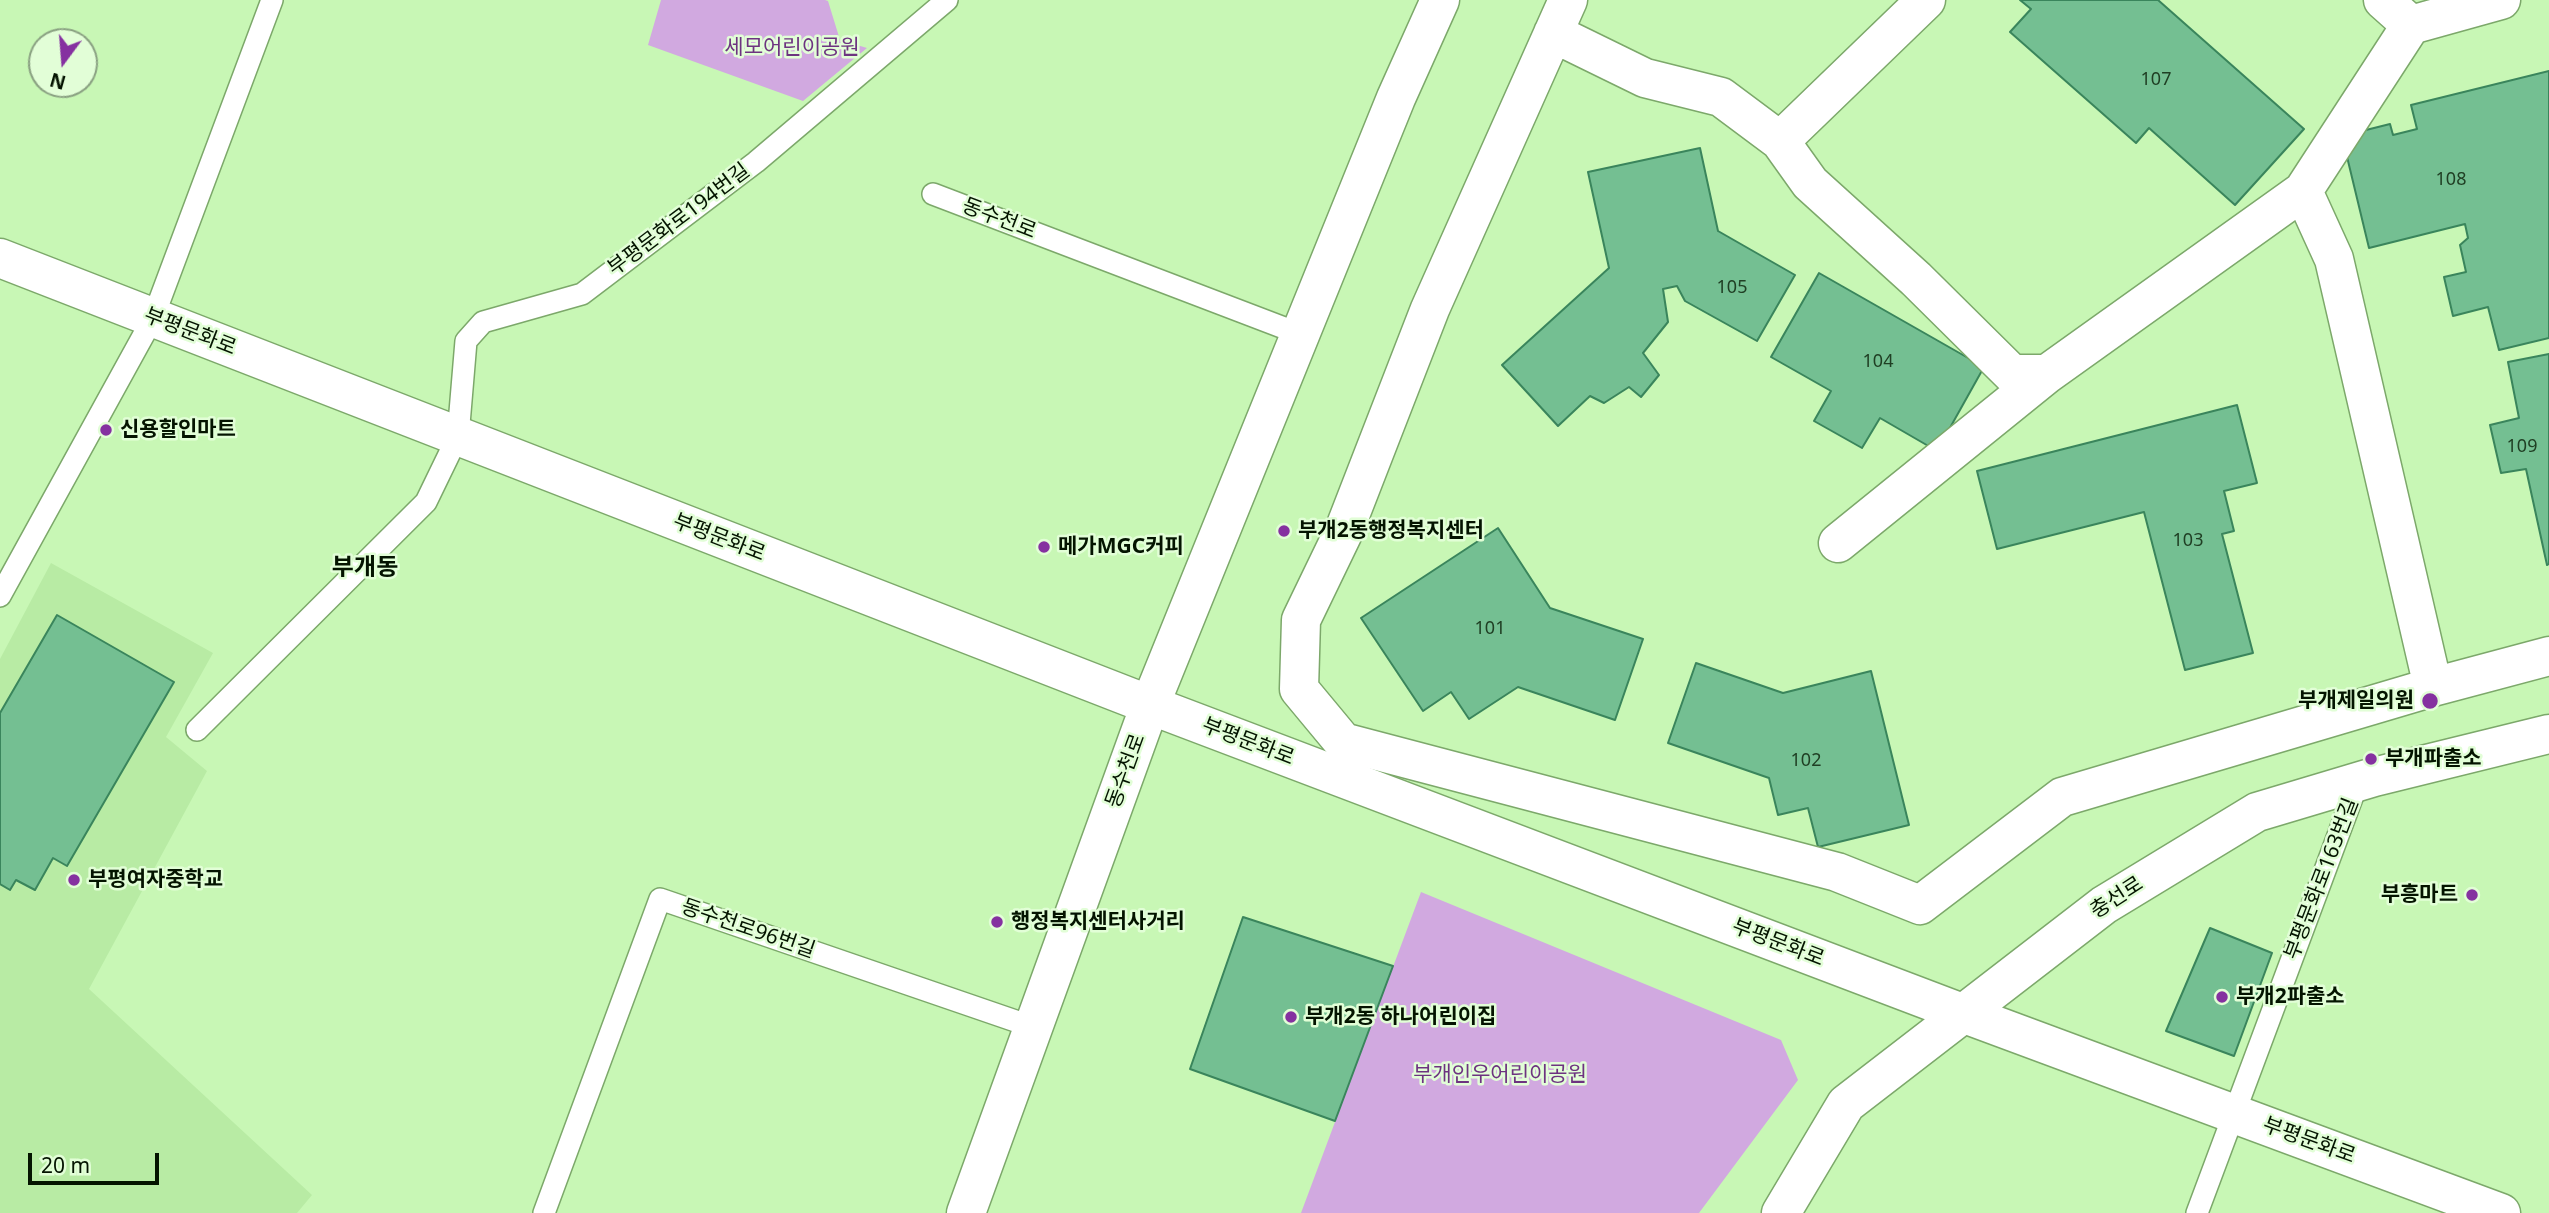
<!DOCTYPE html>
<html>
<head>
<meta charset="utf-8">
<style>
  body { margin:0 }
  #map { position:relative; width:2549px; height:1213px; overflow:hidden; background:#c8f7b5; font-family:"Noto Sans",sans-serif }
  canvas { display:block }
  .north { position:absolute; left:28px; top:28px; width:70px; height:70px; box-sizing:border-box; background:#e2fed7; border:2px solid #89a081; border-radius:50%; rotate:196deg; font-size:19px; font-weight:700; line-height:28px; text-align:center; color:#041400 }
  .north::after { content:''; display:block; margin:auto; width:24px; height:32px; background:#8531a0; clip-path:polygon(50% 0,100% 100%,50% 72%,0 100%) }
  .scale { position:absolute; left:28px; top:1153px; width:131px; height:32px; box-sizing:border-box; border:4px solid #041400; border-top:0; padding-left:9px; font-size:21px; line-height:24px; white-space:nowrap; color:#041400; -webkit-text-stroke:5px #e2fed7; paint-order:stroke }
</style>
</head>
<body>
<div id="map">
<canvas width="2549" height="1213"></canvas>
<div class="north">N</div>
<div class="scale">20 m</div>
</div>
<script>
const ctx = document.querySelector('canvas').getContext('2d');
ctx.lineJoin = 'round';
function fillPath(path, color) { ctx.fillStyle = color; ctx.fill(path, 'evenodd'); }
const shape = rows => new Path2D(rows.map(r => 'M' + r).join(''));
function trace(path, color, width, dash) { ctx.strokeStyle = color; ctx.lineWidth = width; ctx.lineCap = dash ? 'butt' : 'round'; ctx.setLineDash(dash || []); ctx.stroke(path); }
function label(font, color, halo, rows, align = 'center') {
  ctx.font = font + ' "Noto Sans","Noto Sans KR",sans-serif'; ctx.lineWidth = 5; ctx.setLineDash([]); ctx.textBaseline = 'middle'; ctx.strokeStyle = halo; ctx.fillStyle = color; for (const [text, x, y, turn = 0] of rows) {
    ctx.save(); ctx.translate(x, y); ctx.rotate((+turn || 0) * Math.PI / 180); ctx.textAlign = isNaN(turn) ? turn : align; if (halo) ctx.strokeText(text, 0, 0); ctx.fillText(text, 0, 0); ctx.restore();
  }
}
fillPath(shape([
  [51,563,213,653,166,737,207,771,89,989,312,1195,297,1213,0,1213,0,659]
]), '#b8eba4');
fillPath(shape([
  [661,0,825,0,828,1,840,40,867,48,803,101,648,45],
  [1421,892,1781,1040,1798,1080,1699,1213,1301,1213]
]), '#d1a9e0');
const building = shape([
  [2020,0,2158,0,2304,129,2235,205,2149,128,2136,143,2010,32,2031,9,2020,0],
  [2549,71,2549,338,2499,350,2488,307,2453,316,2444,277,2466,272,2460,245,2468,238,2465,224,2369,248,2342,136,2390,124,2393,135,2417,129,2411,105,2549,71],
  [1700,148,1718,231,1795,275,1757,341,1685,301,1677,286,1663,289,1668,322,1643,353,1659,375,1641,397,1629,387,1604,403,1590,396,1558,426,1502,365,1609,268,1588,172,1700,148],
  [1819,273,1984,367,1937,451,1880,418,1862,448,1814,421,1831,391,1771,357,1819,273],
  [2549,354,2549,564,2547,565,2526,469,2501,473,2490,425,2519,418,2508,362,2549,354],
  [2237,405,2257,483,2224,491,2234,531,2222,534,2253,653,2185,670,2144,512,1997,549,1977,471,2237,405],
  [1498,528,1550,608,1643,639,1615,720,1518,687,1469,719,1451,692,1423,711,1361,618,1498,528],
  [57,615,174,682,67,866,53,858,35,890,16,880,10,890,0,884,0,713,57,615],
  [1696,663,1783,693,1871,671,1909,825,1818,847,1808,808,1778,815,1769,778,1668,743,1696,663],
  [1243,917,1393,966,1335,1121,1190,1069,1243,917],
  [2210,928,2272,953,2234,1056,2166,1031,2210,928]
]);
fillPath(building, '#74bf92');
trace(building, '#3a855c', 2);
const lane = shape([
  [933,194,1300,334],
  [0,596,153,318,272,0],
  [197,730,426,502,458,436,466,341,483,322,582,294,756,162,947,0],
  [544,1213,660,899,1033,1027],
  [2197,1213,2358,782]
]);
const street = shape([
  [1568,0,1430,309,1343,533,1301,620,1299,689,1343,742,1837,872,1920,905,2062,797,2433,687,2549,656],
  [1926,0,1780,141,1810,183,1916,279,2012,374,2047,374],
  [2411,25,2501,0],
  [1553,33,1645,78,1721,97,1780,141],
  [2303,191,2411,25,2383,0],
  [1838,543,2047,374,2303,191,2334,259,2433,687]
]);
const secondary = shape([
  [0,258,1150,705,1962,1013,2501,1213],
  [966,1213,1150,705,1396,98,1440,0],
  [1781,1213,1846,1104,2104,905,2257,812,2374,777,2549,734]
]);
trace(lane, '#7ca86a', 24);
trace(street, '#7ca86a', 41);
trace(secondary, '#7ca86a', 41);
trace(lane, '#fff', 21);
trace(street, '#fff', 38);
trace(secondary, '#fff', 38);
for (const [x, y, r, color] of [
  [106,430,7,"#8531a0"],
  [1284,531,7,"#8531a0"],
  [1044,547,7,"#8531a0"],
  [2430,701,9,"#8531a0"],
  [2371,759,7,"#8531a0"],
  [74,880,7,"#8531a0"],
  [2472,895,7,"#8531a0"],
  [997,922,7,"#8531a0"],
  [2222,997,7,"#8531a0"],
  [1291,1017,7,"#8531a0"]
]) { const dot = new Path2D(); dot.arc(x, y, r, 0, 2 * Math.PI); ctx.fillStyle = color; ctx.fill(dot); trace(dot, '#e2fed7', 2.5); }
label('18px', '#203f24', null, [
  ["107",2156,80],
  ["108",2451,180],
  ["105",1732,288],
  ["104",1878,362],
  ["109",2522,447],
  ["103",2188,541],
  ["101",1490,629],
  ["102",1806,761]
]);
label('21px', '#6d3380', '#e2fed7', [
  ["세모어린이공원",792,48],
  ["부개인우어린이공원",1500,1075]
]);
label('21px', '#041400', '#e2fed7', [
  ["동수천로",999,219,21],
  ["부평문화로194번길",679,220,-37],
  ["부평문화로",190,332,21],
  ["부평문화로",719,538,21],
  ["부평문화로",1248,742,21],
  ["동수천로",1126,771,-70],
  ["부평문화로163번길",2322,879,-69],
  ["충선로",2117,898,-33],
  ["동수천로96번길",748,929,19],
  ["부평문화로",1778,943,21],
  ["부평문화로",2309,1141,20]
]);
label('bold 21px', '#041400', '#e2fed7', [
  ["신용할인마트",120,430],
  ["부개2동행정복지센터",1298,531],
  ["메가MGC커피",1058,547],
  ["부개제일의원",2414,701,"right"],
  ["부개파출소",2385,759],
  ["부평여자중학교",88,880],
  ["부흥마트",2458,895,"right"],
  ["행정복지센터사거리",1011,922],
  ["부개2파출소",2236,997],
  ["부개2동 하나어린이집",1305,1017]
], 'left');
label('bold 24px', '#041400', '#e2fed7', [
  ["부개동",365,568]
]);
</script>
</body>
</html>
